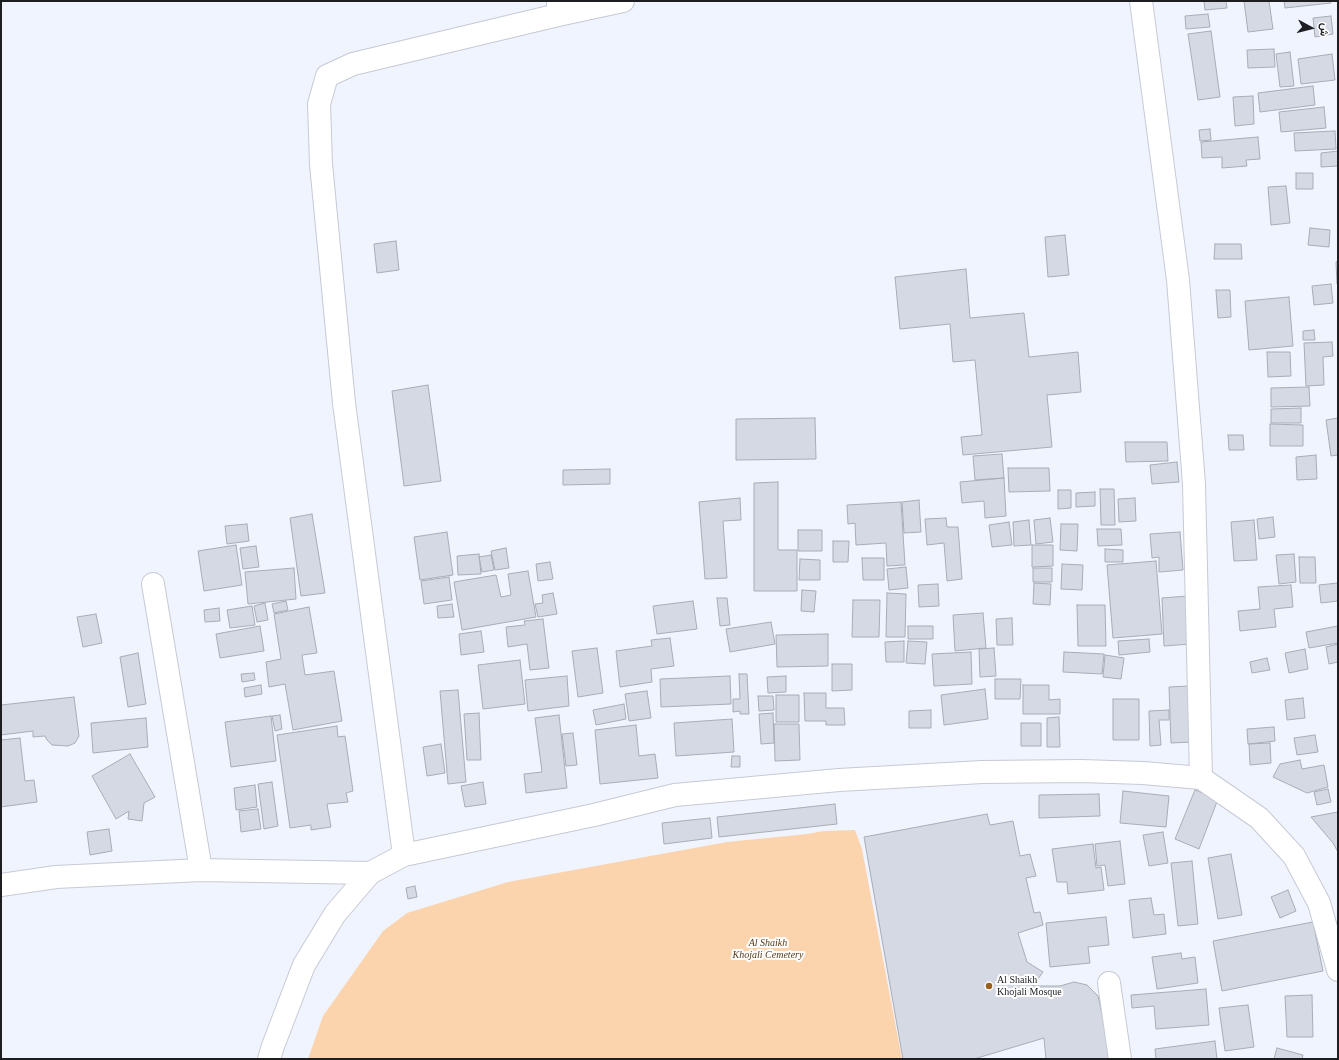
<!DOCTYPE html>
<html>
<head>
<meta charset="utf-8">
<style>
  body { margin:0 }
  #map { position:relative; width:1339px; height:1060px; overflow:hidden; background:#f0f4fe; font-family:Georgia,Vazirmatn,serif }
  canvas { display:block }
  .frame { position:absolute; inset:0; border:2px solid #1c1e22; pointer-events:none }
  .north { position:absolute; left:1291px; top:8px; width:40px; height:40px; -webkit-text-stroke:3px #fff; paint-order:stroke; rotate:97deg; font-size:11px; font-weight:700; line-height:16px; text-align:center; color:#1c1e22 }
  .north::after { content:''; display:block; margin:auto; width:14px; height:18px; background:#1c1e22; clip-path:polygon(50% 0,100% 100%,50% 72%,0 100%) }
</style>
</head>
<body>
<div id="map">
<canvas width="1339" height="1060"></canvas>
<div class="frame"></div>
<div class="north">ش</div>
</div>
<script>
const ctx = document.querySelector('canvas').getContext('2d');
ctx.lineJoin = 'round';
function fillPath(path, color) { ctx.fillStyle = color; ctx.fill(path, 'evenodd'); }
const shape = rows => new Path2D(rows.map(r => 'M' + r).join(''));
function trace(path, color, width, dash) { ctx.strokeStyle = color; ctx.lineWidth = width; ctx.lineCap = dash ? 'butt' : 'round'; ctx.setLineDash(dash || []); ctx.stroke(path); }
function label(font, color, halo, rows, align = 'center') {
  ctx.font = font + ' Georgia,serif'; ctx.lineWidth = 4; ctx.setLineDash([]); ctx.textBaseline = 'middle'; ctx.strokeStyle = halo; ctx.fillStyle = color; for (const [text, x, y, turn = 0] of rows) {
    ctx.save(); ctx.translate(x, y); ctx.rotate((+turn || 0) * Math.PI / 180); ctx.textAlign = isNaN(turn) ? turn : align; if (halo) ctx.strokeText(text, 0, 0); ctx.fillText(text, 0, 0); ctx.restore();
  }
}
fillPath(shape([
  [855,830,862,849,902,1059,308,1059,323,1016,383,931,407,913,508,882,727,842,807,834,824,831]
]), '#fbd4ad');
const building = shape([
  [1204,1,1226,1,1227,8,1205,10,1204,1],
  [1244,1,1269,1,1273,29,1248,32,1244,1],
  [1284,1,1330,1,1331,3,1285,8,1284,1],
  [1208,14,1210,27,1186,29,1185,16,1208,14],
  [1331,16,1333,34,1315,37,1313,18,1331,16],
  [1211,31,1220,97,1198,100,1188,34,1211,31],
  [1274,49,1275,67,1248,68,1247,50,1274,49],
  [1290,52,1294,86,1280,87,1276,54,1290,52],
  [1332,54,1335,80,1301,84,1298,59,1332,54],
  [1313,86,1315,105,1260,112,1258,93,1313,86],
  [1253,96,1254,124,1235,126,1233,97,1253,96],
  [1324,107,1326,128,1281,132,1279,112,1324,107],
  [1210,129,1211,140,1200,141,1199,130,1210,129],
  [1335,131,1336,149,1295,151,1294,133,1335,131],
  [1258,137,1260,159,1246,160,1247,166,1222,168,1222,157,1202,158,1201,142,1258,137],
  [1338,151,1338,166,1321,167,1321,153,1338,151],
  [1296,173,1313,173,1313,189,1296,189,1296,173],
  [1286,186,1290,223,1271,225,1268,187,1286,186],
  [1310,228,1330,230,1329,247,1308,245,1310,228],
  [1065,235,1069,275,1048,277,1045,237,1065,235],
  [396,241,399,270,377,273,374,244,396,241],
  [1215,244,1241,244,1242,259,1214,259,1215,244],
  [1338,261,1338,284,1337,284,1336,262,1338,261],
  [966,269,970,318,1024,313,1029,357,1078,352,1081,392,1047,395,1052,447,963,455,961,437,982,435,975,360,953,362,950,324,900,329,895,277,966,269],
  [1331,284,1333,303,1314,305,1312,286,1331,284],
  [1216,290,1230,290,1231,317,1218,318,1216,290],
  [1289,297,1293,346,1249,350,1245,301,1289,297],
  [1314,330,1315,340,1303,340,1303,331,1314,330],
  [1332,342,1333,356,1323,357,1324,385,1306,386,1304,343,1332,342],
  [1267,352,1290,352,1291,376,1268,377,1267,352],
  [428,385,441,481,404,486,392,391,428,385],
  [1309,387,1310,406,1271,407,1271,388,1309,387],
  [1301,408,1301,423,1271,423,1271,409,1301,408],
  [815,418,816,459,736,460,736,419,815,418],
  [1338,418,1338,455,1331,456,1326,420,1338,418],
  [1270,424,1303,425,1303,446,1270,446,1270,424],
  [1228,435,1243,435,1244,450,1229,450,1228,435],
  [1125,442,1167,442,1168,461,1126,462,1125,442],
  [1002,454,1004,478,975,480,973,456,1002,454],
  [1316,455,1317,479,1297,480,1296,457,1316,455],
  [1177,462,1179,482,1152,484,1150,465,1177,462],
  [1008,468,1049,468,1050,491,1009,492,1008,468],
  [610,469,610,484,563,485,563,470,610,469],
  [1004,478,1006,516,985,518,984,501,962,503,960,482,1004,478],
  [778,482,778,550,797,550,797,591,754,591,754,483,778,482],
  [1100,489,1114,489,1115,525,1101,525,1100,489],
  [1058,490,1071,490,1071,508,1058,509,1058,490],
  [1095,492,1095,506,1076,507,1076,493,1095,492],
  [740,498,741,520,723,521,727,578,705,579,699,502,740,498],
  [1135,498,1136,521,1119,522,1118,499,1135,498],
  [919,500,921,532,904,533,902,502,919,500],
  [901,502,905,565,887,566,886,543,856,545,855,523,848,524,847,505,901,502],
  [312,514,325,593,301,596,290,518,312,514],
  [1273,517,1275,537,1259,539,1257,519,1273,517],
  [946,518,947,527,958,527,962,579,947,581,944,543,927,545,925,519,946,518],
  [1050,518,1053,542,1036,544,1034,520,1050,518],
  [1029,520,1031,545,1014,546,1013,522,1029,520],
  [1254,520,1257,560,1234,561,1231,522,1254,520],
  [1009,522,1012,545,992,547,989,525,1009,522],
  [247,524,249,541,227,544,225,526,247,524],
  [1061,524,1078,524,1077,551,1060,550,1061,524],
  [1097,529,1121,529,1122,545,1098,546,1097,529],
  [798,530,822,530,822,551,798,551,798,530],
  [447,532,453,575,420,580,414,537,447,532],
  [1180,532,1183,570,1159,572,1159,557,1152,558,1150,534,1180,532],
  [833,541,849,541,848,562,833,562,833,541],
  [236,545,242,585,204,591,198,551,236,545],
  [1032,545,1053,545,1053,566,1032,567,1032,545],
  [256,546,259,567,243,569,240,548,256,546],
  [506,548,509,568,495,570,491,551,506,548],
  [1105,549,1123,550,1123,562,1105,562,1105,549],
  [479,554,481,574,458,575,457,556,479,554],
  [1294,554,1296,582,1279,584,1276,555,1294,554],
  [491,555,494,570,482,572,479,557,491,555],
  [1299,557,1315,557,1316,583,1300,583,1299,557],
  [862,558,884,558,884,580,863,580,862,558],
  [800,559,820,560,820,580,799,580,800,559],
  [1156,561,1162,634,1113,638,1107,565,1156,561],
  [550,562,553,579,538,581,536,564,550,562],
  [1062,564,1083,565,1082,590,1061,589,1062,564],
  [906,567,908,588,889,590,887,569,906,567],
  [294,568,296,599,248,604,245,572,294,568],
  [1033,568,1052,568,1052,582,1033,582,1033,568],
  [528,571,536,617,462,630,454,582,496,575,501,597,511,595,508,574,528,571],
  [449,577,452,600,424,604,421,581,449,577],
  [1034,583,1051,584,1050,605,1033,604,1034,583],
  [1338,583,1338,601,1321,603,1319,585,1338,583],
  [938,584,939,606,919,607,918,585,938,584],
  [1291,585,1293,607,1274,609,1276,627,1240,631,1238,611,1260,609,1258,587,1291,585],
  [802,590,816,591,814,612,801,611,802,590],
  [553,593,557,614,538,617,535,604,543,603,542,595,553,593],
  [887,593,906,594,905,637,886,637,887,593],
  [1188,596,1191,644,1164,646,1162,598,1188,596],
  [717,598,727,598,730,625,720,626,717,598],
  [853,600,880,600,879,637,852,637,853,600],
  [286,601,288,610,274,613,272,604,286,601],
  [693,601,697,629,657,634,653,606,693,601],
  [265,603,268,620,257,622,254,606,265,603],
  [452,604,454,617,438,618,437,606,452,604],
  [1077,605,1105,605,1106,646,1078,646,1077,605],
  [252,606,255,625,230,628,227,610,252,606],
  [309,607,317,653,302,655,305,675,334,671,342,721,293,730,285,684,269,687,266,662,281,659,274,614,309,607],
  [219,608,220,621,205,622,204,610,219,608],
  [983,613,986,648,955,651,953,615,983,613],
  [96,614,102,643,83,647,77,617,96,614],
  [1012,618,1013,645,997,645,996,619,1012,618],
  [543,619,549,668,530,670,527,644,508,647,506,627,525,625,524,621,543,619],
  [771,622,775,644,730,652,726,629,771,622],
  [260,626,264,651,220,658,216,634,260,626],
  [908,626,933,626,933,639,908,639,908,626],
  [1338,626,1338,643,1309,648,1306,632,1338,626],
  [481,631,484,652,461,655,459,634,481,631],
  [828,634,828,666,777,667,776,635,828,634],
  [670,638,674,666,651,669,652,682,620,687,616,651,652,646,651,640,670,638],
  [1149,639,1150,652,1119,655,1118,641,1149,639],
  [904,641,904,662,886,662,885,642,904,641],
  [908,641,927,642,925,664,906,663,908,641],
  [1338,644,1338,662,1329,664,1326,647,1338,644],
  [597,648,603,693,578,697,572,651,597,648],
  [994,648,996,676,980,677,979,649,994,648],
  [1305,649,1308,669,1289,673,1285,653,1305,649],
  [971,652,972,684,934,686,932,654,971,652],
  [1064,652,1104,654,1102,674,1063,672,1064,652],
  [138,653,146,704,128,707,120,657,138,653],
  [1105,655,1124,658,1121,679,1103,677,1105,655],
  [1267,658,1270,670,1252,673,1250,662,1267,658],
  [520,660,525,704,483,709,478,665,520,660],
  [832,664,852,664,852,690,832,691,832,664],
  [254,673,255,680,242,682,241,674,254,673],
  [739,674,747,674,749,714,740,714,740,711,733,712,733,699,740,699,739,674],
  [567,676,569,706,528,711,525,680,567,676],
  [730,676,731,704,661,707,660,679,730,676],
  [786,676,786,692,768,693,767,677,786,676],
  [995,679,1021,679,1020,699,995,699,995,679],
  [261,685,262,694,245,697,244,688,261,685],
  [1023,685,1049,685,1049,700,1060,699,1060,714,1023,714,1023,685],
  [1189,686,1192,742,1171,743,1169,687,1189,686],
  [985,689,988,719,944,725,941,695,985,689],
  [458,690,466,782,448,784,440,691,458,690],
  [647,691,651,718,629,721,625,694,647,691],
  [804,693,826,693,826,708,844,708,845,725,826,725,826,721,805,721,804,693],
  [776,695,799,695,799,722,776,722,776,695],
  [758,696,773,696,774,710,759,711,758,696],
  [74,697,79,736,75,743,68,746,52,745,47,740,45,736,33,737,33,731,1,735,1,705,74,697],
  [1303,698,1305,718,1287,720,1285,700,1303,698],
  [1113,699,1139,699,1139,740,1113,740,1113,699],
  [624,704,626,719,596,725,593,710,624,704],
  [931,710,931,728,909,728,909,711,931,710],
  [1169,710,1169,720,1159,720,1161,745,1150,746,1149,711,1169,710],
  [479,713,481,760,467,760,464,714,479,713],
  [773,713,774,743,761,744,759,714,773,713],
  [280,715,282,729,275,731,272,716,280,715],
  [559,715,567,788,526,793,524,774,542,772,535,718,559,715],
  [271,716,276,761,231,767,225,722,271,716],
  [1059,717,1060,747,1047,747,1047,718,1059,717],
  [146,718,148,747,93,753,91,723,146,718],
  [732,719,734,752,676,756,674,723,732,719],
  [1021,723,1041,723,1041,746,1021,746,1021,723],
  [774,724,799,724,800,760,775,761,774,724],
  [636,725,639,756,655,754,658,778,600,784,595,730,636,725],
  [337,726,338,737,345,736,353,791,346,793,348,802,327,804,331,827,311,830,311,825,290,828,277,735,337,726],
  [1274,727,1275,741,1248,744,1247,729,1274,727],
  [573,733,577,765,566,766,562,734,573,733],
  [1315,735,1318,752,1297,755,1294,738,1315,735],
  [20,738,25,781,34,780,37,802,1,807,1,740,20,738],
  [1270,743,1271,763,1250,765,1249,744,1270,743],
  [441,744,445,773,427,776,423,747,441,744],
  [130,754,155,797,144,803,142,821,128,819,129,811,116,819,92,776,130,754],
  [732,756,740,756,740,767,731,767,732,756],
  [1300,760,1302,769,1324,765,1328,787,1307,793,1273,777,1280,764,1300,760],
  [272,782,278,826,264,829,258,784,272,782],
  [483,782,486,804,465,807,461,786,483,782],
  [255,785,257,807,236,810,234,788,255,785],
  [1328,789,1331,802,1317,805,1314,792,1328,789],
  [1195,790,1218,799,1199,849,1175,839,1195,790],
  [1123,791,1169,796,1166,827,1120,823,1123,791],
  [1099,794,1100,816,1039,818,1039,795,1099,794],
  [835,804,837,824,719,837,717,817,835,804],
  [258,809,261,829,241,832,239,811,258,809],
  [1338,812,1338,852,1333,843,1311,817,1338,812],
  [987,814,990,825,1013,821,1020,856,1030,854,1036,876,1026,878,1034,913,1040,912,1043,925,1018,933,1027,962,1043,972,1033,986,1060,986,1074,982,1087,985,1098,996,1103,1018,1108,1017,1115,1059,1046,1059,1044,1038,974,1059,903,1059,864,837,987,814],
  [710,818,712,838,664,844,662,823,710,818],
  [109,829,112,851,90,855,87,832,109,829],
  [1163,832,1168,863,1149,866,1143,835,1163,832],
  [1120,841,1125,884,1108,886,1105,865,1097,866,1095,844,1120,841],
  [1093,844,1096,868,1101,867,1104,890,1068,894,1067,882,1057,882,1052,849,1093,844],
  [1231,854,1242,915,1218,919,1208,858,1231,854],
  [1192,861,1198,924,1178,926,1171,863,1192,861],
  [415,886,417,897,408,899,406,888,415,886],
  [1288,890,1296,911,1280,918,1271,897,1288,890],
  [1151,898,1154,915,1164,914,1166,934,1133,938,1129,900,1151,898],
  [1106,917,1109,945,1088,947,1090,963,1050,967,1046,923,1106,917],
  [1313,922,1323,971,1222,991,1213,941,1313,922],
  [1181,953,1182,959,1195,957,1198,983,1157,989,1152,957,1181,953],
  [1206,989,1209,1025,1156,1029,1154,1006,1132,1008,1131,995,1206,989],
  [1312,995,1313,1037,1287,1037,1285,996,1312,995],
  [1248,1005,1254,1047,1225,1051,1219,1008,1248,1005],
  [1215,1041,1217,1059,1156,1059,1155,1049,1215,1041],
  [1277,1048,1303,1055,1302,1059,1274,1059,1277,1048]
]);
fillPath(building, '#d5d9e3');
trace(building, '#a8acb6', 1);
const minor = shape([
  [558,1,558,15,623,1],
  [1141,1,1178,280,1194,484,1201,778,1259,818,1294,856,1319,903,1338,970],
  [153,584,201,870],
  [404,855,344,403,321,164,319,104,327,76,353,64,558,15],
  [1,885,56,877,201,870,370,873],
  [1109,983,1120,1059],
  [269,1059,273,1046,304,965,335,914,370,873,404,855,594,815,675,795,839,780,982,772,1081,771,1143,773,1201,778]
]);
trace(minor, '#c6cad4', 24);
trace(minor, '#fff', 22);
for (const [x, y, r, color] of [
  [989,986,4,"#99611c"]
]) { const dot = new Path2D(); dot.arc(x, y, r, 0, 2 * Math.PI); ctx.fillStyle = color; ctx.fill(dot); trace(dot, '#fff', 1.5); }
label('italic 10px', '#583917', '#fff', [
  ["Al Shaikh",768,943],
  ["Khojali Cemetery",768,955]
]);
label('10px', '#1c1e22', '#fff', [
  ["Al Shaikh",997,980],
  ["Khojali Mosque",997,992]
], 'left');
</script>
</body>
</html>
